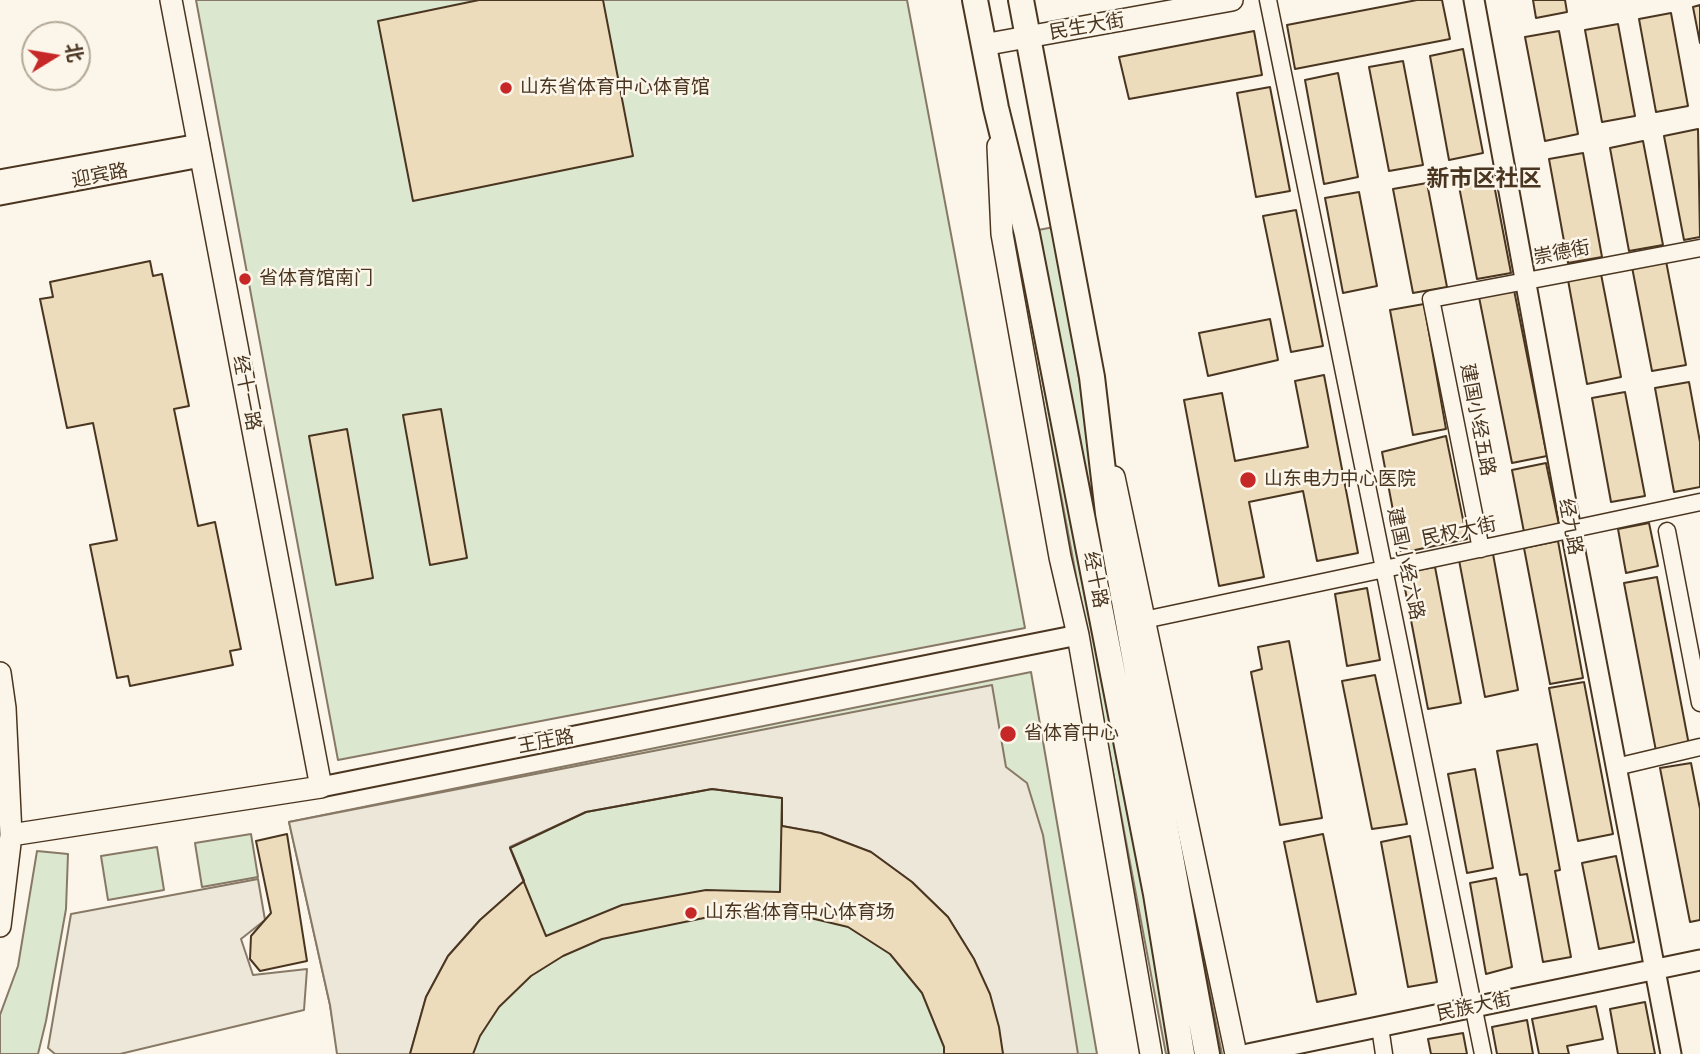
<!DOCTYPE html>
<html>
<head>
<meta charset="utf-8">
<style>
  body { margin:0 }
  #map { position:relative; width:1700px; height:1054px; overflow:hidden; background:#fbf6e9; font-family:Manrope,"Noto Sans SC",sans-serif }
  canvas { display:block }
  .north { position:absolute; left:21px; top:21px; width:70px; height:70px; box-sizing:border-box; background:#fbf6e9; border:2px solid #b4a999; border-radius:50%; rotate:79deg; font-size:19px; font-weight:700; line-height:28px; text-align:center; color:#4a3520 }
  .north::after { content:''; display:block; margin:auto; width:24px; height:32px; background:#c62828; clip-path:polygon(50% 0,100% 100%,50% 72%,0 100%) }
</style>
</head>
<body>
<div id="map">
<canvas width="1700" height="1054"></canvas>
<div class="north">北</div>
</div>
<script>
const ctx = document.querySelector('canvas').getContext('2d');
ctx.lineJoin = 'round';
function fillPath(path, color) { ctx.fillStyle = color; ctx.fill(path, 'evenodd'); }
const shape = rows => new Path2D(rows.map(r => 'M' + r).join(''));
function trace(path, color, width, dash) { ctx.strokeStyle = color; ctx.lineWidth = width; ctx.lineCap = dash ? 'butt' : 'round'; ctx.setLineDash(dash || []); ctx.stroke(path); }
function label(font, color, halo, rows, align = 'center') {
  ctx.font = font + ' Manrope,"Noto Sans SC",sans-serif'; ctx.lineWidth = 5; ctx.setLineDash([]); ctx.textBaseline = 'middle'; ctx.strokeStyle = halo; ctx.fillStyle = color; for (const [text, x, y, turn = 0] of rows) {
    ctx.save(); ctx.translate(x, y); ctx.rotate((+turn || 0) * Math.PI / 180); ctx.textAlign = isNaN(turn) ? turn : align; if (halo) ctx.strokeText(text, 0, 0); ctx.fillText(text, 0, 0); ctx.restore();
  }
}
const green = shape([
  [196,0,907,0,1025,628,338,760,196,0],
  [1054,227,1109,560,1124,558,1222,1054,1166,1054,1012,235,1054,227],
  [1031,672,1097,1054,338,1054,330,1005,289,822,1031,672],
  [251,834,258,877,202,887,195,843,251,834],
  [157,847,164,890,108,900,101,856,157,847],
  [37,851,68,854,66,909,46,1021,38,1054,0,1054,0,1015,18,966,37,851]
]);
fillPath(green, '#dce7d0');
trace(green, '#887966', 2);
const parking = shape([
  [992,685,1006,767,1027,783,1043,835,1078,1054,1003,1054,974,959,948,917,912,882,871,852,821,833,782,826,782,798,712,789,586,812,510,847,524,881,480,920,448,956,426,997,410,1054,337,1054,330,1005,289,822,992,685],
  [258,879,265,920,241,939,253,975,307,969,304,1010,120,1054,55,1054,48,1048,71,914,258,879]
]);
fillPath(parking, '#ede7d9');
trace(parking, '#887966', 2);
const building = shape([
  [479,0,603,0,633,156,413,201,378,21,479,0],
  [1417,0,1442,0,1450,39,1295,69,1287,25,1417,0],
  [1533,0,1565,0,1567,12,1536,18,1533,0],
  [1700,5,1700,43,1693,7,1700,5],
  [1671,13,1688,106,1656,112,1639,19,1671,13],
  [1618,24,1635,116,1602,122,1585,30,1618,24],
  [1254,31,1262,75,1129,99,1119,57,1254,31],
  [1559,31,1578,134,1545,141,1525,37,1559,31],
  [1463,49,1483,153,1449,160,1430,56,1463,49],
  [1403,61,1423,165,1389,171,1369,67,1403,61],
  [1338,73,1358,177,1324,184,1305,80,1338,73],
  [1270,87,1290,191,1256,197,1237,93,1270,87],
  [1698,129,1700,237,1684,240,1664,136,1698,129],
  [1643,141,1663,245,1629,251,1610,148,1643,141],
  [1583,153,1602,257,1568,263,1549,159,1583,153],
  [1491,169,1511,273,1477,279,1457,176,1491,169],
  [1427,183,1447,287,1413,293,1393,189,1427,183],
  [1359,192,1377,286,1343,293,1325,198,1359,192],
  [1296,210,1323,346,1291,352,1263,216,1296,210],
  [150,261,153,276,162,274,189,406,174,409,198,526,215,522,241,649,230,651,233,665,130,686,128,676,117,678,90,545,117,540,93,423,67,428,40,299,53,297,50,282,150,261],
  [1666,261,1686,365,1652,371,1632,267,1666,261],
  [1601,274,1621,377,1587,384,1568,280,1601,274],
  [1514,290,1547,456,1512,463,1479,297,1514,290],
  [1424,304,1446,429,1413,435,1390,310,1424,304],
  [1270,319,1278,360,1208,376,1199,333,1270,319],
  [1324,375,1358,553,1317,561,1303,491,1249,502,1264,577,1219,586,1184,400,1222,393,1235,461,1308,447,1295,381,1324,375],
  [1689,382,1700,442,1700,487,1674,492,1655,388,1689,382],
  [1625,392,1645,496,1611,502,1592,398,1625,392],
  [441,409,467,558,430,565,403,415,441,409],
  [347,429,373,578,336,585,309,436,347,429],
  [1446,436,1467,539,1401,553,1382,452,1446,436],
  [1546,463,1559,525,1524,532,1512,470,1546,463],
  [1649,523,1658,566,1626,573,1618,529,1649,523],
  [1558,541,1583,678,1550,684,1524,548,1558,541],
  [1493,554,1518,690,1485,697,1459,560,1493,554],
  [1435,567,1461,703,1428,709,1402,573,1435,567],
  [1657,577,1689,745,1656,751,1624,583,1657,577],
  [1367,588,1380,660,1347,666,1335,594,1367,588],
  [1289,641,1322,818,1280,825,1251,672,1262,669,1258,647,1289,641],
  [1375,675,1407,824,1372,829,1342,681,1375,675],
  [1584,682,1613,834,1578,841,1549,688,1584,682],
  [1537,744,1560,870,1555,871,1571,957,1543,962,1527,874,1520,875,1497,751,1537,744],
  [1691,763,1700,809,1700,920,1690,922,1660,768,1691,763],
  [1475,769,1493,868,1467,873,1448,774,1475,769],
  [712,789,782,798,782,826,821,833,871,852,912,882,948,917,974,959,990,994,999,1027,1003,1054,944,1054,944,1047,922,993,890,954,848,927,798,915,704,918,602,939,563,956,531,976,499,1007,480,1036,473,1054,410,1054,426,997,448,956,480,920,524,881,510,848,586,812,712,789],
  [712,789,782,798,780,892,706,890,622,905,546,936,510,848,586,812,712,789],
  [287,834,307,961,260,971,250,959,251,936,271,913,256,841,287,834],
  [1323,834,1356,994,1317,1002,1284,842,1323,834],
  [1410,836,1437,982,1408,987,1381,842,1410,836],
  [1616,856,1634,942,1599,949,1582,863,1616,856],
  [1496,878,1512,967,1486,974,1470,883,1496,878],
  [1645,1002,1655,1054,1618,1054,1610,1009,1645,1002],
  [1596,1006,1603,1039,1567,1046,1569,1054,1539,1054,1532,1019,1596,1006],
  [1527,1020,1533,1054,1497,1054,1492,1027,1527,1020],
  [1463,1033,1467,1054,1431,1054,1428,1039,1463,1033]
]);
fillPath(building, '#ecdcbc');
trace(building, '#4a3520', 2);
const minor = shape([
  [1268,0,1483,1054],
  [1667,531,1700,703],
  [1481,549,1431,299,1700,248],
  [1144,620,1700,502],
  [1616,767,1700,747],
  [1380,1027,1384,1054]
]);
const tertiary = shape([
  [1474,0,1571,530,1671,1054],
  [0,180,199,144],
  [0,195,201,157],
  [321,787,1078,635],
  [1248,1054,1700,960]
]);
const secondary = shape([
  [983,45,1232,0],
  [998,146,1002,234,1060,557,1078,635,1151,1054],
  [1114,477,1236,1054],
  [0,673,5,708,11,835,0,926],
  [11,835,321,787,171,0]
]);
const trunk = shape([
  [975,0,996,108,1027,234,1156,894,1182,1054],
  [1021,0,1092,377,1108,513,1207,1054]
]);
trace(minor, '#4a3520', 19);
trace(tertiary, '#4a3520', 23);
trace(secondary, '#4a3520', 24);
trace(trunk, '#4a3520', 28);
trace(minor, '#fbf6e9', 16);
trace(tertiary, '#fbf6e9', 19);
trace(secondary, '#fbf6e9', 21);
trace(trunk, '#fbf6e9', 24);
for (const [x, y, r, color] of [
  [506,88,7,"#c62828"],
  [245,279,7,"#c62828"],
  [1248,480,9,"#c62828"],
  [1008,734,9,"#c62828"],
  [691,913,7,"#c62828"]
]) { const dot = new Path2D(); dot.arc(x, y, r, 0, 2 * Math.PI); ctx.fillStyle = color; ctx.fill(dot); trace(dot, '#fbf6e9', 2.5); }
label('19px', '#4a3520', '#fbf6e9', [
  ["民生大街",1087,27,-10],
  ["迎宾路",100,176,-11],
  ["崇德街",1562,253,-11],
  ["经十一路",246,393,79],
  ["建国小经五路",1477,420,79],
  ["经九路",1570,527,79],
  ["民权大街",1459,532,-12],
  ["建国小经六路",1405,564,78],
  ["经十路",1095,580,79],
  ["王庄路",546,742,-11],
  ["民族大街",1474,1007,-12]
]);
label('19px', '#4a3520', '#fbf6e9', [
  ["山东省体育中心体育馆",520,88],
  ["省体育馆南门",259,279],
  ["山东电力中心医院",1264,480],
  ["省体育中心",1024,734],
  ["山东省体育中心体育场",705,913]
], 'left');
label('bold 23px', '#4a3520', '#fbf6e9', [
  ["新市区社区",1484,180]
]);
</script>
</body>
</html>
